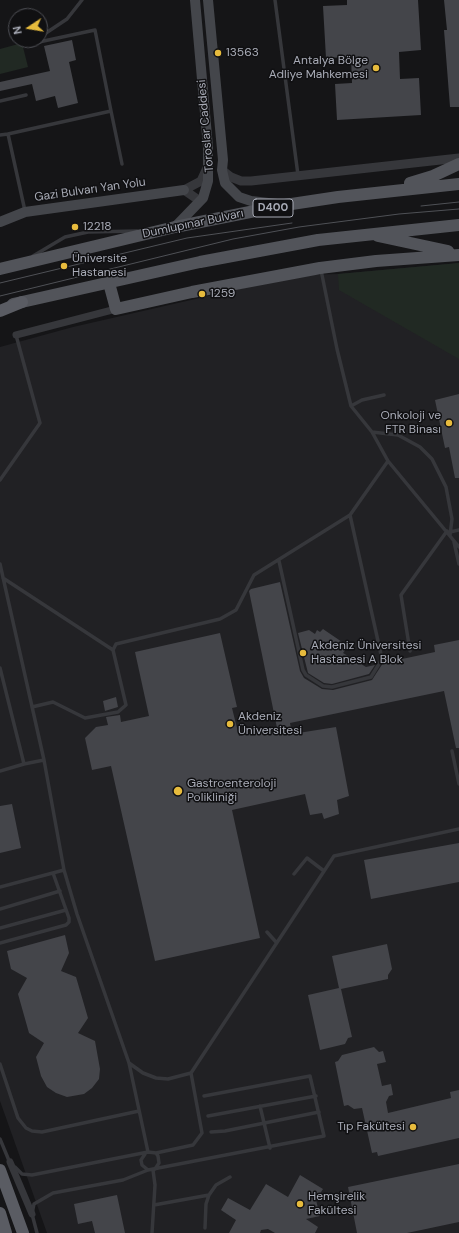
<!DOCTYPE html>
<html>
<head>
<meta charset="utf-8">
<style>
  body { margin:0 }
  #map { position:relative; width:459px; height:1233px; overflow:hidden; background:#151517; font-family:"DM Sans",sans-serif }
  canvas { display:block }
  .north { position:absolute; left:8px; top:8px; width:40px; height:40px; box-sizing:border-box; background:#101012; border:1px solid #4d4e54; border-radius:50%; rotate:258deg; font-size:11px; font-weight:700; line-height:16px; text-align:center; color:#a8abb6 }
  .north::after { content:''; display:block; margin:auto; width:14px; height:18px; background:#e7bb3d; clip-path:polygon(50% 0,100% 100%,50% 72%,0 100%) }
</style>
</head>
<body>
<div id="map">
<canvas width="459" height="1233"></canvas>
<div class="north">N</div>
</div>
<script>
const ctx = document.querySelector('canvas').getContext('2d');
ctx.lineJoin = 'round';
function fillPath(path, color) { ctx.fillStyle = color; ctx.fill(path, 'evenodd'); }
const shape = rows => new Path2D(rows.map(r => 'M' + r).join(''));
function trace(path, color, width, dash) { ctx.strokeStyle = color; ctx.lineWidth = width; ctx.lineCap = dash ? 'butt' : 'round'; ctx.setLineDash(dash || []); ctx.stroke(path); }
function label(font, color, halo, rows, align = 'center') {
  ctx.font = font + ' "DM Sans",sans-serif'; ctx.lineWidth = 3; ctx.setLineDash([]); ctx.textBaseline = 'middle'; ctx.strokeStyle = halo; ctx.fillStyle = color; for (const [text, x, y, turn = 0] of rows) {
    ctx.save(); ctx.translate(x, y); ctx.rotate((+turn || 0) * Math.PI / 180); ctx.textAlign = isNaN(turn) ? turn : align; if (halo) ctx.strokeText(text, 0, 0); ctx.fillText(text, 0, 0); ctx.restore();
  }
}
fillPath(shape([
  [459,263,459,1233,47,1233,0,1101,0,347,73,327,300,275,338,274]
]), '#212124');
fillPath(shape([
  [22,43,28,67,0,74,0,49],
  [459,263,459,359,339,290,338,274]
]), '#212923');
fillPath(shape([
  [347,0,418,0,421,50,399,52,400,79,419,78,421,115,337,120,335,84,352,83,351,57,326,58,323,6,347,5],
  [444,0,459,0,459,107,450,107,444,30,447,30],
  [72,40,76,60,69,62,78,103,58,108,55,96,36,101,32,84,0,91,0,82,50,71,44,46],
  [459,394,459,478,455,478,449,447,445,448,435,400],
  [280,582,300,671,304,678,322,689,333,690,372,680,383,663,435,652,434,645,459,640,459,748,456,748,444,691,290,723,292,734,336,727,349,796,337,800,339,814,324,819,322,813,310,815,305,794,232,810,260,938,155,961,111,766,92,770,85,738,96,727,108,725,106,717,120,715,121,722,149,716,135,652,220,633,237,707,232,708,239,736,277,728,249,591,251,589],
  [323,629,345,644,342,647,346,649,343,653,366,667,375,665,369,674,332,684,324,683,308,673,298,633,309,630,315,634,317,630,320,632],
  [116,697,118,707,105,711,103,701],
  [12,804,21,848,0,853,0,806],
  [459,843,459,882,371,899,364,860],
  [65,935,69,953,61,971,76,977,88,1018,78,1033,95,1041,100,1069,99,1079,92,1088,84,1094,67,1097,56,1093,47,1087,41,1076,36,1057,44,1043,29,1033,18,994,27,978,11,969,7,951],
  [387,944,392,969,388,975,388,979,341,989,352,1037,348,1038,345,1044,320,1050,308,995,339,988,332,956],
  [374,1047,379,1052,383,1051,386,1062,377,1064,382,1086,391,1084,393,1095,389,1096,386,1102,388,1113,451,1098,450,1092,459,1090,459,1138,378,1156,377,1152,372,1153,362,1108,354,1109,348,1105,344,1106,335,1062,338,1061,342,1055],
  [459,1164,459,1222,407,1233,357,1233,348,1187],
  [300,1175,323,1189,316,1200,320,1216,306,1219,318,1227,315,1233,275,1233,268,1229,261,1230,260,1233,229,1233,236,1220,221,1210,228,1198,250,1210,266,1184,288,1197],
  [117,1195,125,1233,95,1233,92,1221,78,1224,74,1204]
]), '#44454a');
trace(shape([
  [275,0,298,175],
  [40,37,67,19,82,0],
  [39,40,39,42,95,30,111,111],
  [0,101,26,95],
  [0,135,8,134],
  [25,211,8,134,111,111,122,164],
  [33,256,65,237,88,232,137,231],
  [321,270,337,349,351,406,372,432,388,461,459,547],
  [351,406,362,400,384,395],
  [372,432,398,435,420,447,432,459,446,487,452,519,450,535],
  [0,480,40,423,16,335],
  [350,515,388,461],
  [450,532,459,530],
  [454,542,459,564],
  [0,564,44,760,64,870,77,914,129,1063,148,1152],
  [3,578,113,650,126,705,118,712,85,718,53,702,32,707],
  [113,650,116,644,220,619,236,610,254,575,350,515,382,659,371,677,332,687,323,686,306,675,303,670,279,561],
  [410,651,401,595,447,531],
  [0,668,24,764,0,771],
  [452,751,459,784],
  [24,764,44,760],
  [294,874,307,858,324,871],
  [0,887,64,870],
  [0,909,60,891],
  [0,928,66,910],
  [267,932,276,942],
  [0,943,66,925,69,922,69,918,53,873],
  [129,1063,143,1073,156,1078,168,1079,191,1073],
  [0,1064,18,1118,26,1128,32,1131,42,1132,139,1111],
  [260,1106,270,1148],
  [208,1116,316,1096],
  [211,1132,225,1131,319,1112],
  [0,1139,10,1163],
  [145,1154,141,1160,142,1165,148,1170],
  [15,1167,22,1174,32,1175,148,1152,156,1153,193,1145,202,1133,191,1073,334,856,459,829],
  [155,1169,159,1163,158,1156,156,1153],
  [154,1205,209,1195],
  [205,1228,206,1204,209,1195,216,1185,230,1177],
  [37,1233,32,1214,34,1204,53,1193,123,1180,148,1170,324,1136,310,1076,204,1096],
  [152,1233,155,1185,153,1170]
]), '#36373b', 3.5);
trace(shape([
  [16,335,116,309],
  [10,1162,32,1214]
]), '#36373b', 7);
trace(shape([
  [222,170,231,177,241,181,251,181,459,158],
  [200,201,184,190,201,181,207,168]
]), '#36373b', 9);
trace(shape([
  [208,0,223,160,222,170,225,183,239,197,251,201,277,204],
  [0,222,25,212,184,190],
  [175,227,203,198,208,181,208,147,195,0]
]), '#44464b', 10);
trace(shape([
  [410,183,433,176,459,164],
  [378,236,448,251],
  [0,269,175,227,285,205,338,197,459,184],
  [109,283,116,309,192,292,320,268,376,261,459,255],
  [13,304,200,262,318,240,459,225]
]), '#52545a', 12);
trace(shape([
  [0,311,22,302],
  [0,1170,23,1233],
  [0,1213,6,1233]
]), '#5a5c63', 12);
trace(shape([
  [421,206,459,202],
  [0,283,187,238,292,223],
  [0,296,233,239,299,227,399,214,459,209]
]), '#4f5156', 1);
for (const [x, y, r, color] of [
  [218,53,4,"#e7bb3d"],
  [376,68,4,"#e7bb3d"],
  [75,227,4,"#e7bb3d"],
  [64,266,4,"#e7bb3d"],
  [202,294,4,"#e7bb3d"],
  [449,423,4,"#e7bb3d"],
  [303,653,4,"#e7bb3d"],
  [230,724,4,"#e7bb3d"],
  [178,791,5,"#e7bb3d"],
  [413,1127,4,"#e7bb3d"],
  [300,1204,4,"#e7bb3d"]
]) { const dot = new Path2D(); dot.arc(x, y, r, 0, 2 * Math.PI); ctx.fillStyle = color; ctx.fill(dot); trace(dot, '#101012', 1.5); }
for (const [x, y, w] of [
  [273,208,40]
]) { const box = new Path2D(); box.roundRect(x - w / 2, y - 9, w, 18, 3); ctx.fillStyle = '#101012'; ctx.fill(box); trace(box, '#a8abb6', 1); }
label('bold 11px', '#a8abb6', null, [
  ["D400",273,208]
]);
label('12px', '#a8abb6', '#101012', [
  ["13563",226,53],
  ["Antalya Bölge",368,61,"right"],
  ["Adliye Mahkemesi",368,75,"right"],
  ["12218",83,227],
  ["Üniversite",72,259],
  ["Hastanesi",72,273],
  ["1259",210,294],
  ["Onkoloji ve",441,416,"right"],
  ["FTR Binası",441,430,"right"],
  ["Akdeniz Üniversitesi",311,646],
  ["Hastanesi A Blok",311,660],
  ["Akdeniz",238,717],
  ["Üniversitesi",238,731],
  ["Gastroenteroloji",187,784],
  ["Polikliniği",187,798],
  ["Tıp Fakültesi",405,1127,"right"],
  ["Hemşirelik",308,1197],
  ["Fakültesi",308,1211]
], 'left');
label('12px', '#a8abb6', '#101012', [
  ["Toroslar Caddesi",206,126,-95],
  ["Gazi Bulvarı Yan Yolu",90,190,-8],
  ["Dumlupınar Bulvarı",193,224,-12]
]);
</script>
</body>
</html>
